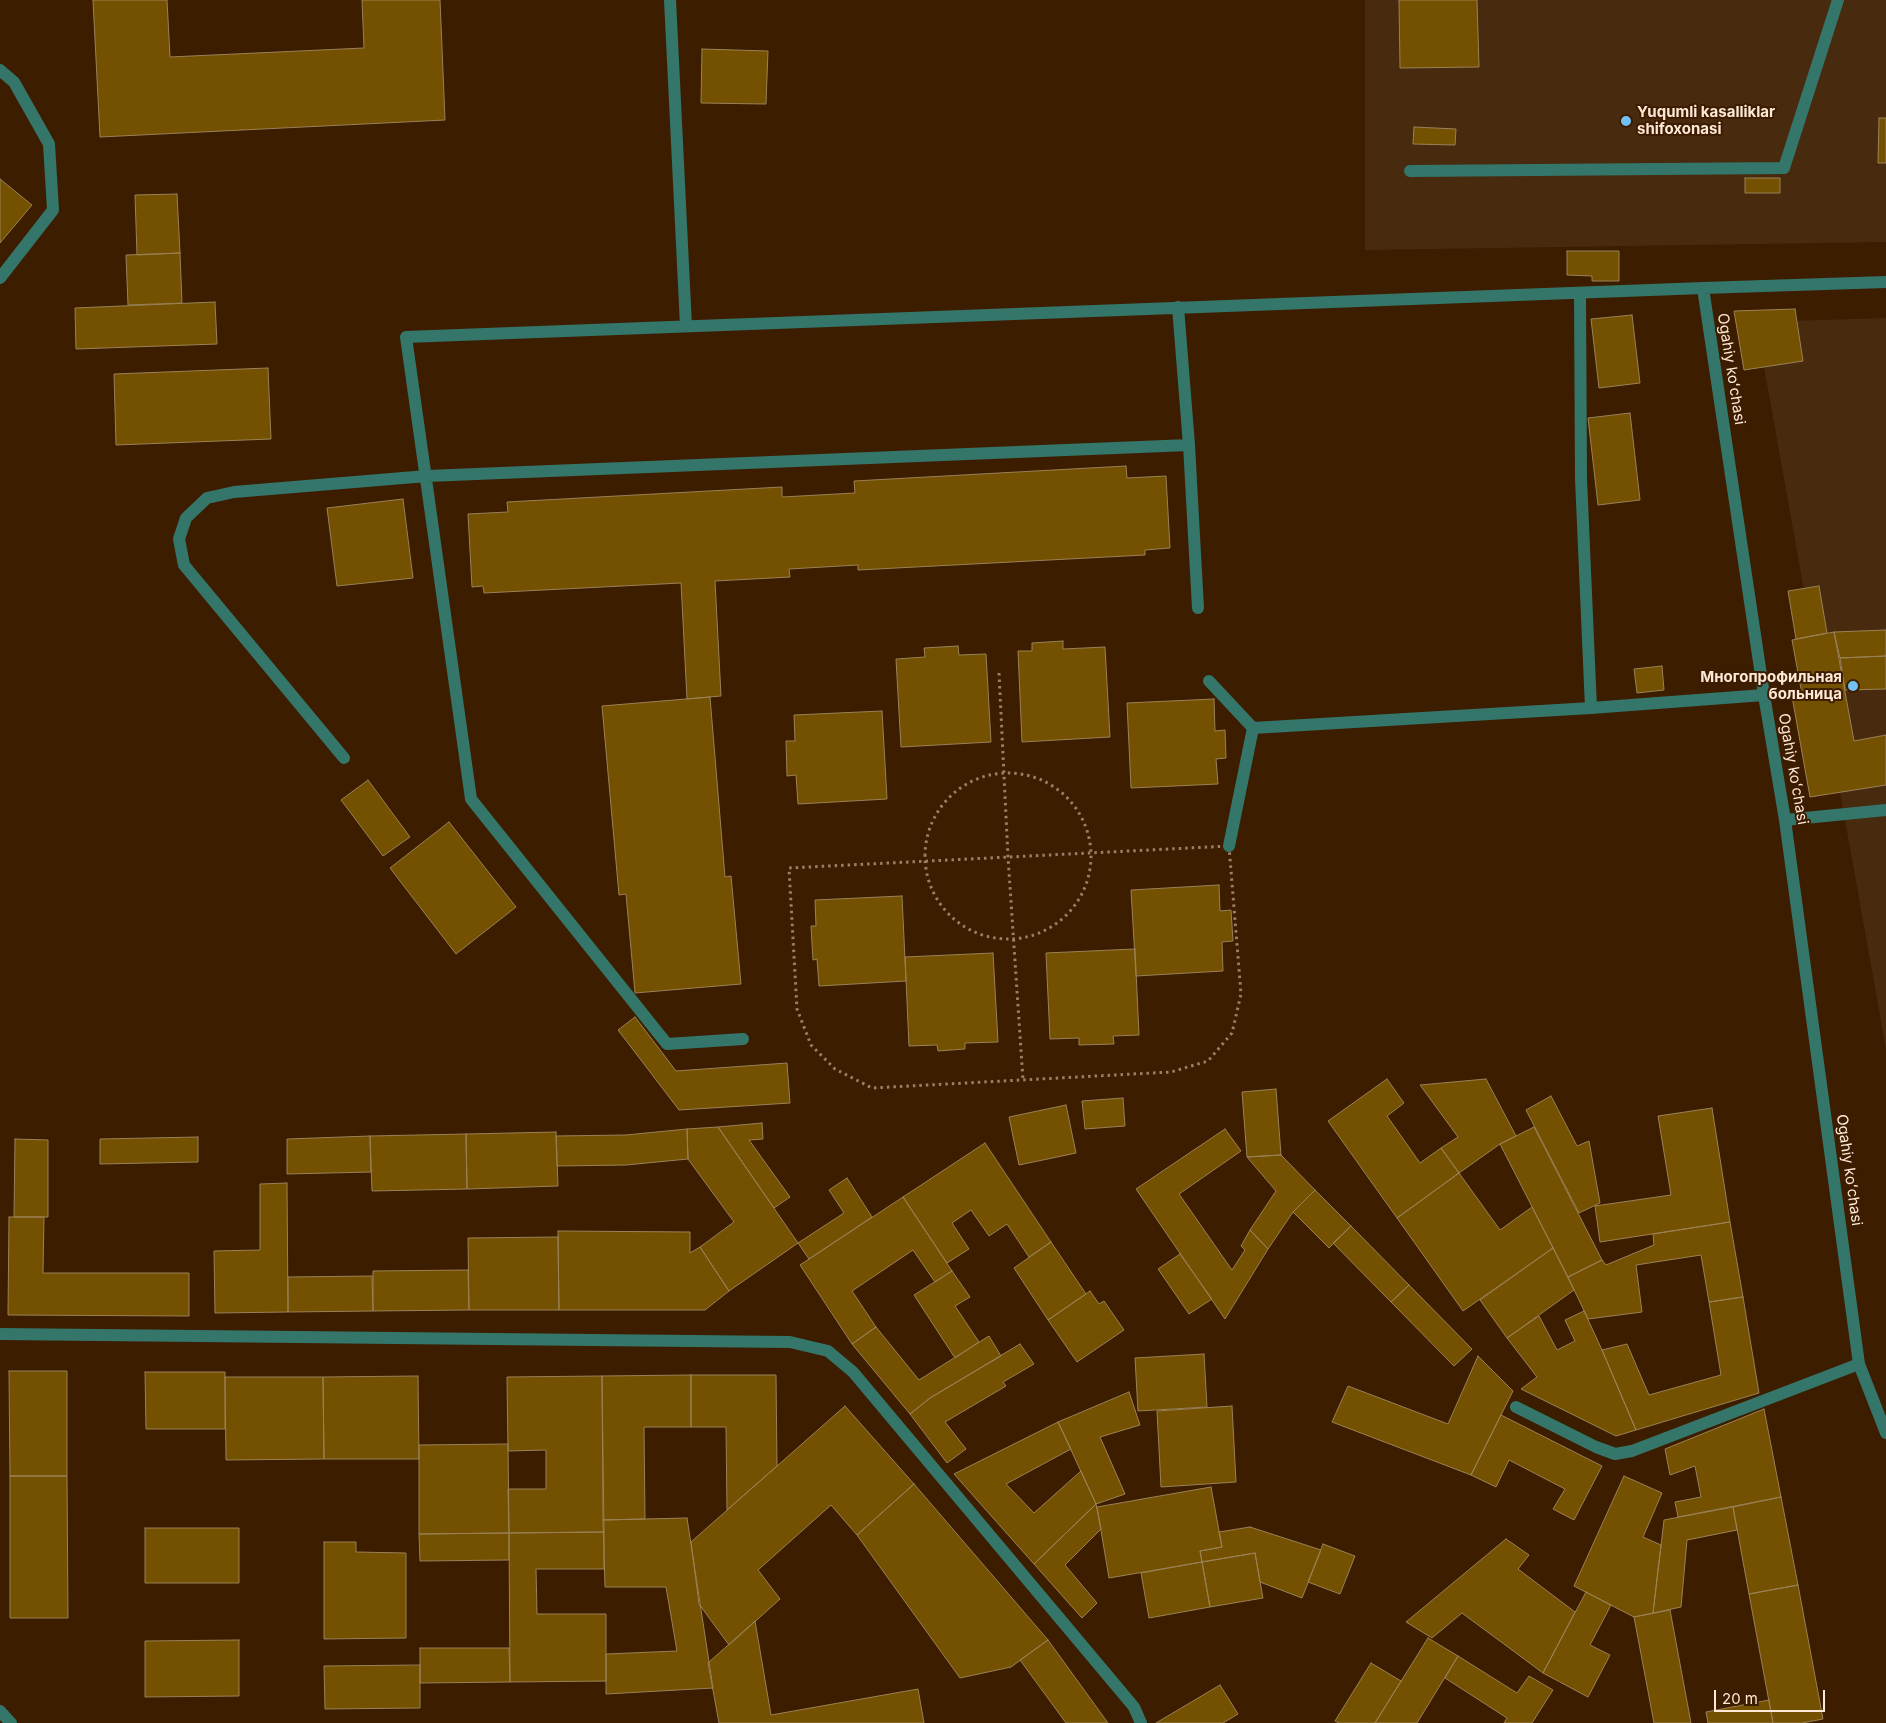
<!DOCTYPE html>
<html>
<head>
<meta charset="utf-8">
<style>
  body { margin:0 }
  #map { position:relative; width:1886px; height:1723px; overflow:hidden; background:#3d1d00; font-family:Inter,sans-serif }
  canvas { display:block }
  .scale { position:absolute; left:1714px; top:1690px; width:111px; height:22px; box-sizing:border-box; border:2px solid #fee8d7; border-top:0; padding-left:6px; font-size:15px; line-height:18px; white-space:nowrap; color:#fee8d7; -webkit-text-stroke:4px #3d1d00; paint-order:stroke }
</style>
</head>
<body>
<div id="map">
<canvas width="1886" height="1723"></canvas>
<div class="scale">20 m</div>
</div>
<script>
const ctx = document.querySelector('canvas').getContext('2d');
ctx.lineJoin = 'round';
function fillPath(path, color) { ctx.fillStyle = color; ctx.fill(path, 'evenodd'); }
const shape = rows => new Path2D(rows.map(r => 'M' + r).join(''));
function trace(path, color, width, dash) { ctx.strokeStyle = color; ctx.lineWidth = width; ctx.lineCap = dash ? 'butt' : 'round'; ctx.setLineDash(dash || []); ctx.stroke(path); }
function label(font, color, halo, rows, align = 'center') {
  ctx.font = font + ' Inter,sans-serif'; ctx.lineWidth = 4; ctx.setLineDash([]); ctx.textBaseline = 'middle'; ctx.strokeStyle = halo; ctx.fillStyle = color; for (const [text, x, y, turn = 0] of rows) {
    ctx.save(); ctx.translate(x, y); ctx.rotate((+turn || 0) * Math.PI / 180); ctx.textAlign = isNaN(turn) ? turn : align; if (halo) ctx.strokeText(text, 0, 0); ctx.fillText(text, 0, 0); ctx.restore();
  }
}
fillPath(shape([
  [1365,0,1886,0,1886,242,1365,250],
  [1886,318,1886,1049,1756,322]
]), '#482a0e');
const building = shape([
  [93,0,167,0,170,57,364,48,362,0,440,0,445,120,100,137,93,0],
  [1399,0,1477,0,1479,67,1400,68,1399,0],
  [702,49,768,51,766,104,701,103,702,49],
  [1879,118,1886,118,1886,163,1878,163,1879,118],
  [1414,127,1456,129,1455,145,1413,144,1414,127],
  [1745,178,1780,178,1780,193,1745,193,1745,178],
  [0,179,32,205,0,243,0,179],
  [177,194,180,253,137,255,135,195,177,194],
  [1567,251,1619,251,1619,281,1592,281,1592,276,1567,275,1567,251],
  [180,253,182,303,128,305,126,255,180,253],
  [215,302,217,344,76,349,75,308,215,302],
  [1795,309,1803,361,1744,370,1734,311,1795,309],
  [1632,315,1640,383,1599,388,1591,319,1632,315],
  [268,368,271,439,116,445,114,374,268,368],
  [1630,413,1640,500,1598,505,1588,418,1630,413],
  [1126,466,1127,478,1166,476,1170,548,1145,550,1145,555,858,570,858,565,789,569,790,577,715,581,721,696,687,699,681,583,484,593,483,586,472,587,468,514,508,512,507,502,782,487,782,497,855,493,854,481,1126,466],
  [403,499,413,578,337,586,327,508,403,499],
  [1819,586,1827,633,1796,639,1788,591,1819,586],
  [1886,630,1886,656,1840,658,1834,632,1886,630],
  [1834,632,1854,741,1886,735,1886,785,1810,797,1791,691,1801,689,1792,640,1834,632],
  [1063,641,1063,649,1105,647,1110,737,1022,742,1018,651,1032,651,1032,643,1063,641],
  [958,646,959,655,986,654,991,742,901,747,896,659,925,657,924,648,958,646],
  [1886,656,1886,689,1845,690,1840,658,1886,656],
  [1662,666,1664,690,1637,693,1634,669,1662,666],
  [710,697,725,877,731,876,741,984,635,993,626,894,619,895,602,706,710,697],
  [1214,699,1215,731,1225,730,1226,758,1216,759,1218,784,1131,788,1127,703,1214,699],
  [882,711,887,799,798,804,796,775,787,776,786,741,795,741,794,715,882,711],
  [368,780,410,837,383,856,341,800,368,780],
  [449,822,516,907,456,954,390,868,449,822],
  [1219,885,1220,911,1231,910,1233,941,1222,942,1223,971,1136,976,1131,890,1219,885],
  [902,896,906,981,819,986,817,959,813,960,811,926,816,926,815,900,902,896],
  [1135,949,1139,1035,1113,1036,1114,1044,1079,1045,1079,1038,1050,1039,1046,953,1135,949],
  [993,953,998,1042,965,1043,965,1049,938,1051,937,1045,909,1046,905,957,993,953],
  [635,1017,676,1071,787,1063,790,1103,679,1110,618,1030,635,1017],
  [1387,1079,1404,1103,1387,1116,1420,1163,1441,1148,1459,1173,1397,1218,1328,1121,1387,1079],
  [1486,1079,1516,1136,1500,1144,1459,1173,1441,1148,1458,1137,1420,1085,1486,1079],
  [1276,1089,1281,1155,1247,1157,1242,1092,1276,1089],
  [1551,1096,1577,1146,1589,1141,1600,1203,1579,1213,1526,1110,1551,1096],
  [1123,1098,1125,1126,1085,1129,1082,1101,1123,1098],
  [1066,1105,1076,1153,1019,1165,1009,1117,1066,1105],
  [1712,1108,1730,1222,1600,1242,1595,1206,1671,1195,1658,1116,1712,1108],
  [762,1123,763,1139,749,1140,790,1197,774,1208,718,1127,762,1123],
  [718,1127,798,1243,729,1291,700,1247,734,1222,688,1159,687,1129,718,1127],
  [1534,1127,1602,1260,1568,1277,1500,1144,1534,1127],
  [687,1129,688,1159,626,1165,557,1166,556,1136,626,1135,687,1129],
  [1225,1129,1241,1151,1179,1194,1232,1270,1245,1250,1241,1246,1250,1230,1268,1249,1225,1319,1136,1189,1225,1129],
  [556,1132,558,1186,467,1189,466,1134,556,1132],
  [466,1134,467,1189,372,1191,370,1136,466,1134],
  [370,1136,371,1172,287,1174,287,1139,370,1136],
  [198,1137,198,1162,100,1164,100,1139,198,1137],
  [15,1139,48,1140,48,1217,14,1217,15,1139],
  [985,1143,1051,1242,1029,1257,1007,1224,989,1236,971,1210,952,1223,969,1249,947,1263,903,1197,985,1143],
  [1281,1155,1315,1190,1293,1212,1268,1249,1250,1230,1276,1191,1247,1157,1281,1155],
  [1459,1173,1500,1230,1532,1207,1553,1248,1463,1311,1397,1218,1459,1173],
  [847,1178,872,1217,809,1259,798,1243,844,1213,829,1190,847,1178],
  [287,1183,288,1312,215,1313,214,1251,260,1250,260,1184,287,1183],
  [1315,1190,1351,1226,1329,1248,1293,1212,1315,1190],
  [903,1197,952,1271,935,1282,913,1250,852,1291,876,1327,852,1344,800,1265,903,1197],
  [9,1217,44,1217,43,1273,189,1273,189,1316,8,1315,9,1217],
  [1730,1222,1743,1297,1709,1302,1701,1255,1636,1265,1642,1312,1588,1319,1568,1277,1602,1260,1606,1265,1654,1245,1653,1234,1730,1222],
  [1351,1226,1409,1285,1391,1302,1333,1243,1351,1226],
  [558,1231,690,1232,690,1253,700,1247,729,1291,705,1310,559,1310,558,1231],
  [558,1237,559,1310,469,1310,468,1238,558,1237],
  [1051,1242,1086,1294,1048,1320,1014,1268,1051,1242],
  [1553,1248,1574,1290,1507,1338,1480,1300,1553,1248],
  [1180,1254,1212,1299,1189,1314,1158,1269,1180,1254],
  [468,1270,469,1310,373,1311,373,1271,468,1270],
  [952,1271,970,1297,955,1306,979,1342,955,1358,914,1295,952,1271],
  [372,1276,373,1311,288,1312,288,1277,372,1276],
  [1409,1285,1472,1349,1454,1366,1391,1302,1409,1285],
  [1090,1291,1099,1304,1104,1301,1124,1330,1077,1362,1048,1320,1090,1291],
  [1743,1297,1759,1393,1636,1430,1602,1350,1627,1344,1649,1395,1721,1375,1709,1302,1743,1297],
  [1584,1311,1602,1350,1636,1430,1616,1436,1521,1389,1537,1377,1507,1338,1539,1316,1557,1350,1575,1341,1565,1320,1584,1311],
  [876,1327,919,1380,989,1336,1001,1356,930,1398,910,1414,852,1344,876,1327],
  [1020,1344,1034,1364,1003,1382,1006,1386,945,1422,966,1449,947,1463,910,1414,930,1398,1020,1344],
  [1204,1354,1207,1407,1138,1411,1135,1358,1204,1354],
  [1478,1356,1513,1391,1471,1475,1332,1422,1348,1386,1448,1424,1478,1356],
  [9,1371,67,1371,67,1476,10,1476,9,1371],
  [145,1372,225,1372,225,1429,146,1429,145,1372],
  [691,1375,776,1375,777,1466,727,1510,726,1427,691,1427,691,1375],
  [691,1375,691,1427,644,1427,645,1519,603,1520,602,1376,691,1375],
  [418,1376,419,1459,324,1459,323,1377,418,1376],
  [602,1376,604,1532,509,1533,508,1489,546,1489,546,1450,508,1451,507,1377,602,1376],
  [225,1377,323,1377,324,1459,226,1460,225,1377],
  [1129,1392,1140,1425,1100,1437,1125,1494,1096,1504,1058,1422,1129,1392],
  [845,1406,914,1484,857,1535,831,1505,758,1570,780,1599,729,1645,699,1604,691,1542,845,1406],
  [1232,1406,1236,1482,1161,1487,1157,1411,1232,1406],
  [1764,1409,1781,1497,1678,1517,1675,1502,1701,1497,1695,1466,1670,1475,1665,1449,1764,1409],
  [1501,1415,1602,1466,1574,1520,1553,1509,1565,1489,1509,1460,1496,1487,1471,1475,1501,1415],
  [1058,1422,1071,1449,1006,1484,1034,1513,1081,1471,1096,1504,1034,1564,954,1474,1058,1422],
  [508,1444,509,1533,419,1534,419,1445,508,1444],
  [10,1476,67,1476,68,1618,10,1618,10,1476],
  [1624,1476,1662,1493,1643,1537,1661,1545,1653,1613,1634,1617,1574,1586,1624,1476],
  [914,1484,1048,1640,1011,1667,960,1678,857,1535,914,1484],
  [1211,1487,1222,1547,1200,1551,1202,1562,1109,1578,1097,1507,1211,1487],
  [1781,1497,1798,1585,1749,1594,1733,1507,1781,1497],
  [1096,1504,1101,1529,1065,1565,1097,1603,1082,1618,1034,1564,1096,1504],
  [1733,1507,1737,1530,1687,1540,1681,1607,1653,1613,1664,1520,1733,1507],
  [687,1518,713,1688,606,1694,606,1654,677,1651,666,1587,605,1587,603,1520,687,1518],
  [1250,1527,1321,1550,1302,1598,1260,1582,1255,1553,1202,1562,1200,1551,1222,1547,1219,1532,1250,1527],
  [145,1528,239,1528,239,1583,145,1583,145,1528],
  [604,1532,604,1569,536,1569,537,1614,606,1614,606,1681,510,1682,509,1533,604,1532],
  [509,1533,509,1560,420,1561,419,1534,509,1533],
  [1506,1539,1529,1555,1518,1569,1575,1612,1543,1673,1462,1613,1432,1638,1406,1622,1506,1539],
  [324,1542,356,1542,356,1552,406,1553,406,1638,324,1639,324,1542],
  [1323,1544,1355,1556,1340,1594,1308,1582,1323,1544],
  [1255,1553,1263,1598,1210,1607,1202,1562,1255,1553],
  [1202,1562,1210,1607,1149,1618,1141,1573,1202,1562],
  [1798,1585,1823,1719,1802,1723,1773,1723,1749,1594,1798,1585],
  [1586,1592,1611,1605,1590,1645,1610,1655,1588,1697,1543,1673,1586,1592],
  [1670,1610,1691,1723,1654,1723,1634,1617,1670,1610],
  [755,1621,771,1715,918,1689,924,1723,719,1723,708,1663,755,1621],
  [1428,1638,1458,1656,1417,1723,1375,1723,1428,1638],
  [239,1640,239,1696,145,1697,145,1641,239,1640],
  [1048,1640,1108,1723,1066,1723,1020,1660,1048,1640],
  [420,1648,509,1648,510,1682,420,1683,420,1648],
  [1458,1656,1517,1693,1529,1676,1553,1690,1532,1723,1504,1723,1507,1718,1445,1678,1458,1656],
  [1371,1663,1401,1681,1375,1723,1339,1723,1335,1721,1371,1663],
  [420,1665,420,1708,325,1709,324,1666,420,1665],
  [1220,1685,1238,1714,1223,1723,1156,1723,1220,1685],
  [1769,1700,1773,1723,1708,1723,1706,1712,1769,1700]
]);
fillPath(building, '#745100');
trace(building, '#9a8157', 1);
trace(shape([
  [999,673,1008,857,1023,1080],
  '925 856a83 83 0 1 1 166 0a83 83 0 1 1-166 0Z',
  [1229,846,1241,994,1232,1033,1208,1061,1171,1072,872,1088,835,1069,811,1045,797,1009,789,868,1229,846]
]), '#9a7f68', 3, [2.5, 4]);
trace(shape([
  [670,0,686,326],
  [0,70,14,82,49,144,53,210,0,278],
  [1410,171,1784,168,1838,0],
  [1178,307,1189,445,1198,608],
  [1209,681,1253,728,1229,846],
  [1591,708,1764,695],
  [1253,728,1591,708,1581,479,1580,293],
  [344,758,184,565,179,539,186,518,207,498,234,492,427,476,1189,445],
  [1785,820,1886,810],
  [743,1039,667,1044,471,799,406,337,1703,288],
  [1516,1407,1596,1447,1615,1454,1632,1451,1859,1364]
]), '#34766a', 12);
trace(shape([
  [1886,282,1703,288,1764,695,1785,820,1859,1364,1886,1433],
  [0,1334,790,1342,828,1351,853,1372,1134,1707,1141,1723],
  [0,1711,11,1723]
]), '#34766a', 12);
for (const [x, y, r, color] of [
  [1626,121,6,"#72c1f5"],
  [1853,686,6,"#72c1f5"]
]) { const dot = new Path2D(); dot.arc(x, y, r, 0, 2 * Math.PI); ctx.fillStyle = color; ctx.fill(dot); trace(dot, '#3d1d00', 2); }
label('bold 15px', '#fee8d7', '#3d1d00', [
  ["Yuqumli kasalliklar",1637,112],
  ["shifoxonasi",1637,129],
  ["Многопрофильная",1842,677,"right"],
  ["больница",1842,694,"right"]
], 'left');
label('15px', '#fee8d7', '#3d1d00', [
  ["Ogahiy koʻchasi",1731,369,81],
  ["Ogahiy koʻchasi",1793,769,80],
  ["Ogahiy koʻchasi",1849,1170,82]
]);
</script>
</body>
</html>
